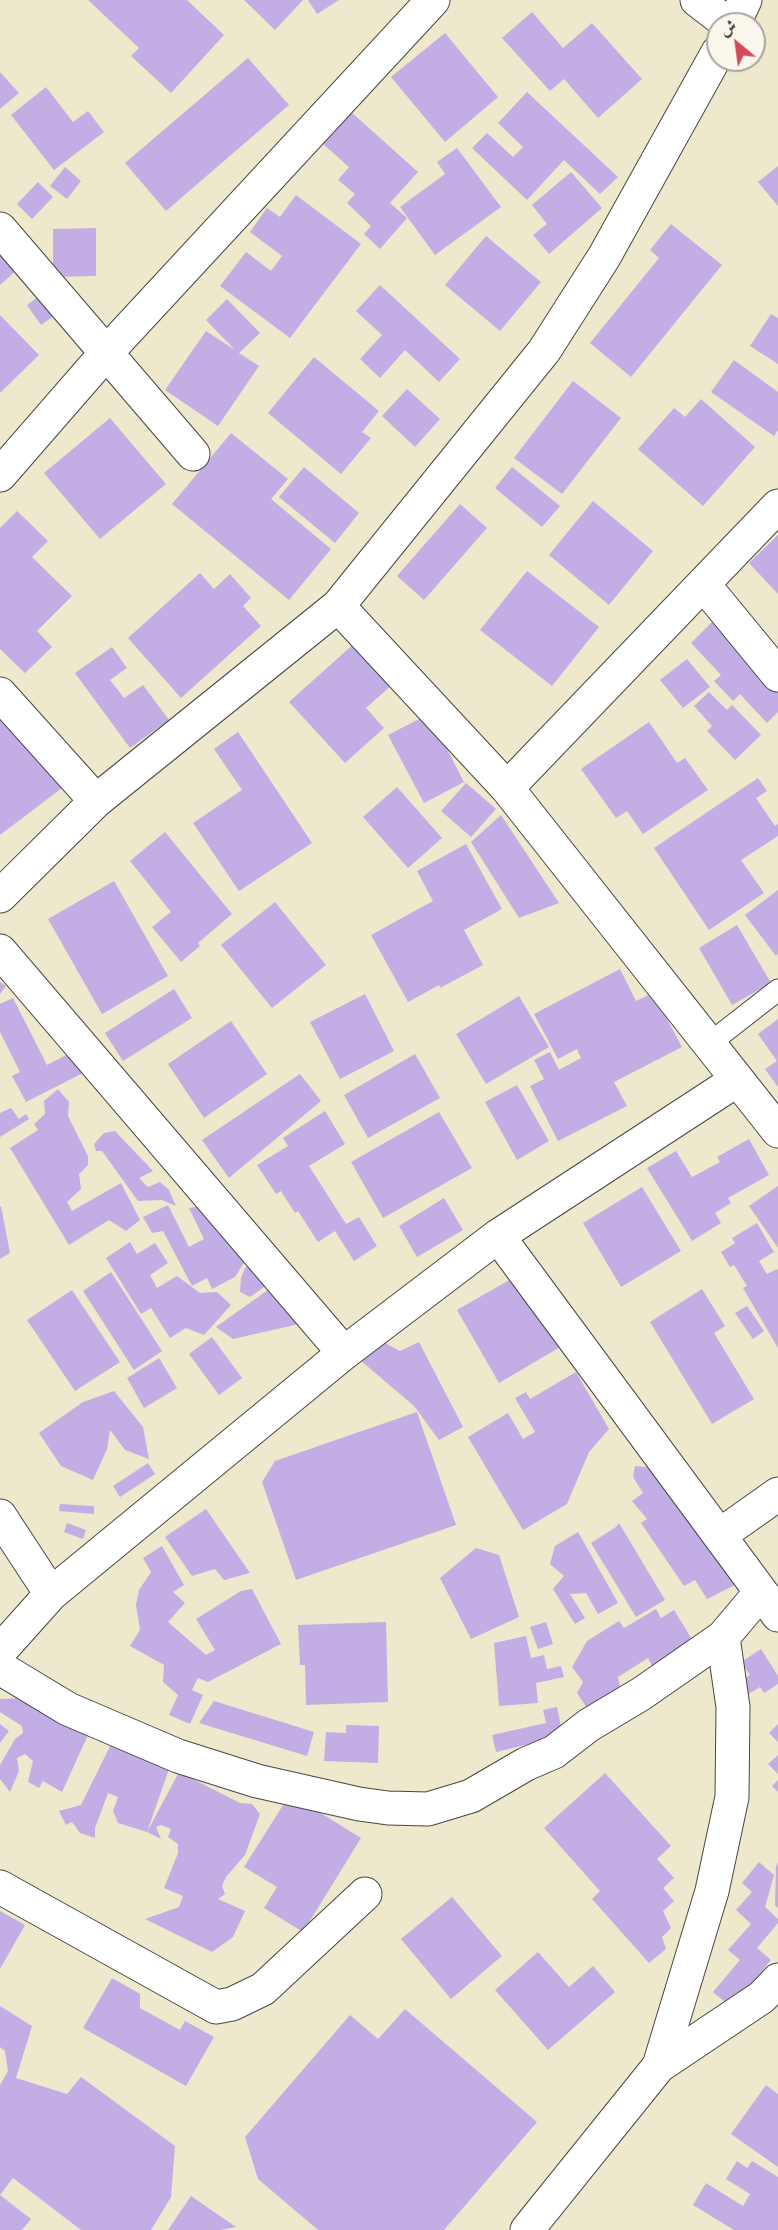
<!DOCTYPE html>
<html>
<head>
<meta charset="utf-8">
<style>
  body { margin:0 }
  #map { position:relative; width:778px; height:2230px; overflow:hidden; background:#eee8cc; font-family:Alegreya,Amiri,serif }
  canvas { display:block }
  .north { position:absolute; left:706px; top:12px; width:60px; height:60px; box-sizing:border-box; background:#fbf7ec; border:2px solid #a8a59f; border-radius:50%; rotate:331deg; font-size:16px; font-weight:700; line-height:24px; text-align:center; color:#2b2b2b }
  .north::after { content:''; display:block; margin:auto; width:21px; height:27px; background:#d1495b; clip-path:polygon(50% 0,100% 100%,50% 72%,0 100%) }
</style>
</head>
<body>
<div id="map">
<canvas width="778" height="2230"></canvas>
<div class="north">ش</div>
</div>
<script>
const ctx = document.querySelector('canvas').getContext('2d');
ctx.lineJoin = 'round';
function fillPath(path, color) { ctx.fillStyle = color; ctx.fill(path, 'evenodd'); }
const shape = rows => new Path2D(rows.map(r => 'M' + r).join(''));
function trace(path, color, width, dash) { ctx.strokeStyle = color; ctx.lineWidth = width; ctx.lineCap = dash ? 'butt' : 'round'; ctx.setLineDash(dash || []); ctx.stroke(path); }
fillPath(shape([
  [88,0,187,0,224,35,171,93,131,56,139,48],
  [244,0,303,0,275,30],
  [308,0,339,0,317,14],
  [532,12,563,48,592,23,642,79,598,118,564,79,550,91,502,38],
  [445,33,498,97,445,142,391,77],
  [248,58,289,105,166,211,125,163],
  [0,72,19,93,0,109],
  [46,87,73,122,88,111,104,132,54,170,11,115],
  [527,92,618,177,600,194,564,160,527,200,472,148,487,133,513,157,523,147,498,123],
  [350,111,418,172,390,203,407,218,380,249,364,234,371,226,347,203,355,194,338,180,349,167,322,143],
  [457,148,501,207,435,255,400,207,445,174,437,162],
  [778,166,778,206,758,182],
  [65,167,81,181,67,199,50,186],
  [571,172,602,208,549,254,533,235,547,224,532,205],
  [38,182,53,197,32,219,17,204],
  [296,195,361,244,290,338,220,286,246,252,271,271,282,256,250,232,267,208,280,217],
  [671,224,722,265,631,377,590,343,659,258,650,250],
  [96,228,96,276,53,277,53,229],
  [486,236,541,282,500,331,445,285],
  [0,248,18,269,0,285],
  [380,285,460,359,439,382,405,350,380,378,360,359,382,335,356,311],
  [45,292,59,312,41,325,27,305],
  [227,299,260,333,239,353,259,366,218,426,165,390,206,331,235,350,206,320],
  [771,314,778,318,778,364,750,346],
  [0,315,39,355,0,393],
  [314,357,379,411,362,432,371,438,341,474,268,413],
  [734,360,778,392,778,430,774,436,711,392],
  [573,381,621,418,562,494,514,458],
  [407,389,440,419,415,447,382,416],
  [701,399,755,447,703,506,638,449,674,408,685,417],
  [110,418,166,484,100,539,44,473],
  [231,433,288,479,271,499,331,549,289,600,172,504],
  [304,467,359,513,335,543,279,497],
  [512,467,560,506,542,527,495,488],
  [593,501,653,551,609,605,549,555],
  [460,504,487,528,424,600,397,576],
  [17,511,48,541,32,557,72,596,37,631,52,647,25,673,0,649,0,528],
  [778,535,778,594,749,563],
  [527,571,599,627,552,686,480,630],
  [200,573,214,589,230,574,251,598,243,606,261,626,181,698,128,638],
  [717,617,778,681,778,712,767,723,740,694,733,701,714,681,721,675,691,643],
  [357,641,394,683,366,708,384,728,345,763,289,702],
  [112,647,127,668,110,680,124,698,143,685,169,720,130,748,75,673],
  [687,659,710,687,683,708,660,680],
  [709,692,727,710,732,705,761,735,735,760,707,731,712,726,694,706],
  [0,707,62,788,0,835],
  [429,714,464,782,424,803,388,735],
  [649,722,677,763,685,758,708,790,643,834,627,811,616,818,581,769],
  [238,732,312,843,239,891,193,823,242,790,214,749],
  [758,778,767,791,756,798,775,826,778,824,778,836,741,860,764,893,709,930,654,848],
  [466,783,496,809,471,837,441,811],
  [397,787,442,838,408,868,363,817],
  [501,815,559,903,519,918,471,842],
  [165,832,232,914,198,943,200,946,181,962,152,927,171,912,130,861],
  [466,844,502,909,464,930,483,965,440,988,439,985,408,1002,371,935,433,901,417,871],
  [114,881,168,976,102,1014,48,919],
  [778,890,778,954,776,956,745,915],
  [275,902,326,965,272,1008,221,945],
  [737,925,771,983,732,1005,699,948],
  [620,969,636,1001,653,993,682,1047,614,1082,627,1106,558,1141,530,1086,544,1079,534,1060,550,1052,559,1070,581,1058,577,1049,558,1059,534,1014],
  [0,982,6,986,0,994],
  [174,989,192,1018,123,1061,105,1033],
  [365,994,394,1051,340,1079,310,1022],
  [519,996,549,1047,486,1084,456,1034],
  [13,998,47,1065,72,1052,83,1073,26,1102,12,1076,20,1072,0,1032,0,1004],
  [778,1019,778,1087,765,1069,777,1061,758,1034],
  [231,1021,267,1074,204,1118,168,1064],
  [415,1054,440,1098,368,1138,344,1095],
  [300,1074,321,1101,229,1178,202,1140],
  [517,1085,549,1141,517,1160,485,1102],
  [58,1089,69,1102,68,1116,88,1156,88,1165,79,1174,81,1189,67,1202,72,1211,121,1183,140,1220,126,1231,109,1220,69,1245,10,1148,38,1130,34,1124,45,1114,44,1101],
  [11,1108,19,1119,26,1114,29,1119,0,1137,0,1113],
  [325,1111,345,1144,309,1166,346,1224,359,1217,377,1246,354,1261,335,1231,318,1242,298,1211,295,1213,281,1191,276,1194,257,1165,288,1146,283,1138],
  [439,1112,472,1168,383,1218,351,1162],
  [115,1131,153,1171,139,1178,148,1187,160,1182,169,1190,176,1206,162,1200,138,1201,102,1151,96,1151,94,1144,104,1133],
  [749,1139,769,1175,728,1198,731,1203,715,1213,721,1223,692,1241,647,1168,676,1151,692,1177,720,1162,717,1157],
  [778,1186,778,1248,749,1206],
  [642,1187,681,1251,621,1287,583,1223],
  [444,1198,463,1230,417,1257,399,1226],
  [168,1205,189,1247,204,1239,189,1208,209,1205,245,1261,235,1277,212,1289,207,1278,192,1286,163,1231,152,1233,143,1217],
  [1,1206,10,1253,0,1259,0,1207],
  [757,1223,774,1252,759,1261,767,1274,777,1269,778,1270,778,1348,743,1288,747,1286,734,1265,730,1267,721,1252,735,1243,732,1238],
  [130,1242,137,1254,155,1243,168,1263,150,1275,157,1288,177,1276,200,1293,217,1292,231,1305,204,1335,186,1328,170,1338,151,1308,141,1314,106,1258],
  [255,1261,272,1279,264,1287,250,1297,240,1292,241,1278,245,1268],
  [111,1272,162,1351,134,1370,83,1291],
  [520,1274,562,1346,499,1383,457,1310],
  [272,1287,299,1324,233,1339,216,1327],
  [702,1289,725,1326,714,1333,754,1399,712,1424,650,1322],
  [72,1290,120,1362,75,1391,27,1320],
  [747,1306,764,1331,753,1339,735,1313],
  [212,1337,242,1378,219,1395,189,1354],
  [419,1342,463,1427,439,1440,414,1406,360,1360,385,1343,400,1351],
  [159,1358,177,1388,144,1408,127,1378],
  [576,1372,609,1429,589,1452,567,1504,523,1530,468,1437,508,1413,523,1439,535,1432,515,1398,526,1392,530,1399],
  [114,1391,143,1427,149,1459,125,1450,110,1430,107,1449,93,1480,61,1466,39,1433,83,1402],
  [417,1412,456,1525,296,1580,262,1482,275,1461],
  [148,1463,155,1474,120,1497,113,1486],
  [635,1466,653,1468,739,1583,707,1599,695,1580,684,1586,641,1523,647,1519,632,1501,643,1493,633,1477],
  [60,1504,94,1506,94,1514,59,1511],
  [206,1509,250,1573,224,1580,215,1569,192,1576,165,1537],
  [67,1523,86,1530,83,1539,64,1532],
  [619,1523,665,1600,636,1617,591,1543,616,1527],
  [578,1532,618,1603,598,1614,586,1593,570,1594,585,1618,575,1624,553,1589,564,1576,550,1564,555,1546],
  [162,1546,184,1585,173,1592,185,1603,168,1622,206,1655,215,1650,196,1619,241,1591,252,1589,281,1644,208,1682,198,1678,192,1690,203,1695,190,1724,169,1715,178,1695,163,1682,164,1665,130,1646,140,1630,136,1605,139,1590,151,1572,143,1558],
  [476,1548,499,1555,519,1617,471,1639,440,1578],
  [656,1609,661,1618,674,1610,693,1641,652,1666,648,1658,618,1677,621,1693,591,1714,577,1693,583,1682,572,1667,587,1641,619,1621,624,1628],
  [386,1622,388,1702,306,1705,305,1665,300,1665,298,1625],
  [546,1622,553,1644,538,1649,530,1627],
  [526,1636,531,1658,544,1655,547,1669,561,1666,564,1677,536,1683,538,1703,499,1706,494,1643],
  [761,1649,778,1676,778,1684,764,1693,760,1687,747,1695,739,1683,750,1675,741,1662],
  [23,1698,92,1726,62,1792,43,1781,39,1788,28,1782,33,1761,25,1754,17,1758,19,1771,10,1792,0,1779,0,1765,15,1739,23,1733,22,1726,0,1712,0,1699],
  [214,1701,314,1732,307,1756,199,1723],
  [557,1707,563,1736,496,1752,492,1735,546,1723,543,1710],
  [0,1724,9,1731,0,1743],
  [778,1724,778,1742,769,1733],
  [346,1725,379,1726,378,1763,324,1761,326,1732,346,1733],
  [115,1736,169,1769,147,1832,118,1823,113,1811,118,1797,108,1793,95,1828,95,1838,80,1833,72,1822,66,1825,59,1811,81,1805],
  [778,1755,778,1774,768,1764],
  [179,1772,240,1803,252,1804,260,1814,245,1855,226,1877,222,1886,225,1894,218,1899,245,1911,233,1937,212,1952,145,1919,179,1907,183,1896,164,1888,178,1853,178,1844,168,1837,171,1829,161,1825,156,1827,161,1839,147,1832],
  [605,1773,671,1846,657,1859,674,1878,663,1888,674,1901,663,1911,671,1928,662,1937,666,1949,649,1963,592,1899,600,1891,544,1828],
  [778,1780,778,1792,772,1786],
  [290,1794,361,1838,303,1932,264,1908,277,1887,244,1867],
  [759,1862,774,1875,765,1907,778,1919,778,1923,757,1948,771,1960,731,2007,713,1992,740,1960,728,1950,751,1924,736,1910,752,1892,742,1883],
  [778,1863,778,1908,775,1905,776,1866],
  [452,1897,502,1956,451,1999,401,1939],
  [0,1911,25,1925,0,1969],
  [538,1952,569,1987,593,1966,615,1992,548,2050,495,1990],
  [112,1978,140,1994,140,2008,180,2030,185,2021,214,2037,186,2086,83,2028],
  [0,2006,32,2026,16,2078,67,2094,81,2077,175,2146,171,2197,151,2230,81,2230,13,2178,0,2195,31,2219,22,2230,0,2230,0,2085,8,2071,5,2051,0,2047],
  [405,2009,537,2122,444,2230,318,2230,258,2179,245,2137,350,2015,378,2039],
  [766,2085,778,2094,778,2167,731,2134],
  [737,2161,747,2168,752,2161,778,2177,778,2230,734,2230,693,2205,706,2183,743,2206,750,2194,726,2179],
  [191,2196,236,2227,220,2230,168,2230]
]), '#c2aee4');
const lane = shape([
  [710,1043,778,990]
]);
const street = shape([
  [697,0,728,24],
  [734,24,745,0],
  [0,229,193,454],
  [0,475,107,352,433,0],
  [704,585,778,675],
  [338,606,507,788,778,1131],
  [0,694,96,801],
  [507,788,778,506],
  [0,896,96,801,338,606,544,351,604,257,718,52],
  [0,951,344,1353],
  [498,1236,778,1615],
  [0,1516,51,1594],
  [720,1535,778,1494],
  [0,1651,51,1594,344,1353,498,1236,737,1080],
  [0,1668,68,1709,178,1756,257,1781,359,1804,388,1808,428,1809,471,1796,526,1764,554,1752,589,1725,641,1694,723,1637,761,1592],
  [0,1887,216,2007,232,2004,263,1989,365,1894],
  [659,2066,712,1891,732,1797,733,1707,723,1637],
  [527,2230,659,2066,762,1997,778,1980]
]);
trace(lane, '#484743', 23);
trace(street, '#484743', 35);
trace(lane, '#fff', 21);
trace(street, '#fff', 33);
</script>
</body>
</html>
